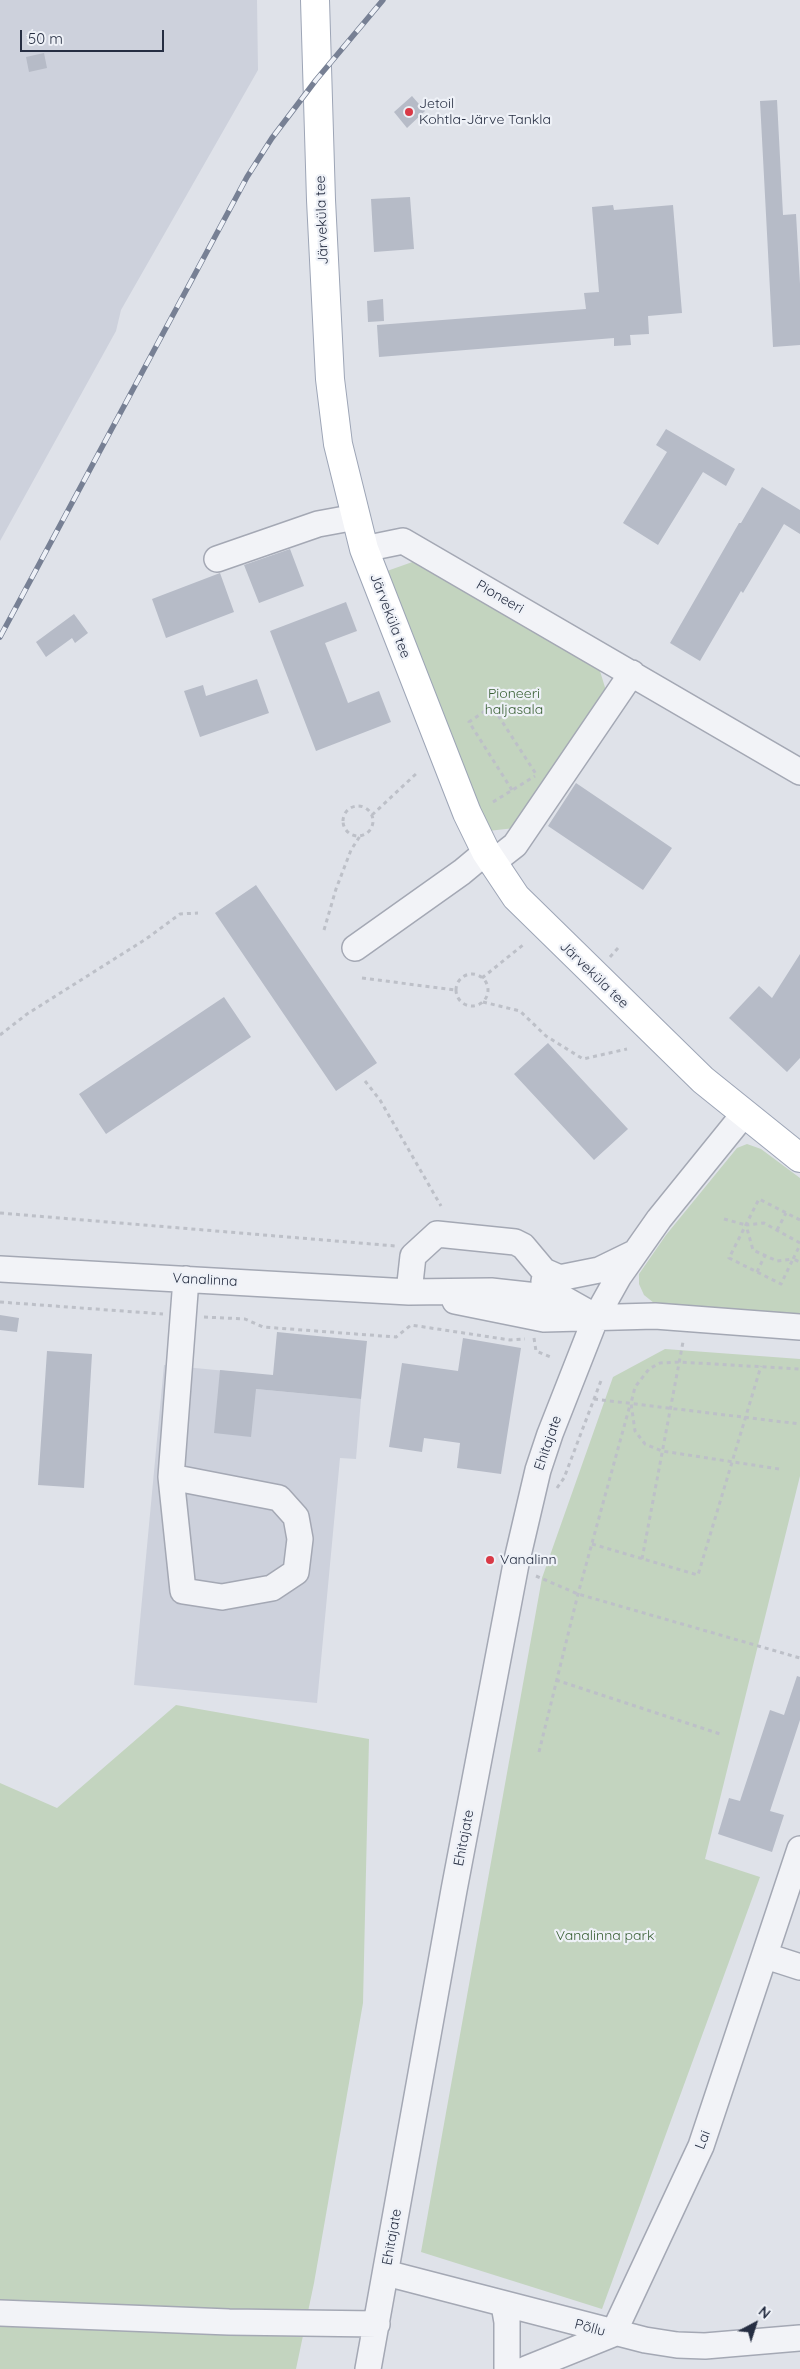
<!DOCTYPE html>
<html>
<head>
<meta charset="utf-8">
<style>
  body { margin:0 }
  #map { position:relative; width:800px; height:2369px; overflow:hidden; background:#dfe2e9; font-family:Quicksand,sans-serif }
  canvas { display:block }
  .north { position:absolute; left:730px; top:2299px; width:50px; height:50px; -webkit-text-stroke:4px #eef1f7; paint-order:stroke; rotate:40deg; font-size:14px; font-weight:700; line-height:20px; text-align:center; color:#262e42 }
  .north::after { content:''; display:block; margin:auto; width:18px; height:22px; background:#262e42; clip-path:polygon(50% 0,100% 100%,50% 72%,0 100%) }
  .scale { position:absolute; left:20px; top:30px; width:144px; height:22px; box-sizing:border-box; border:2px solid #262e42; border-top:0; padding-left:6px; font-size:15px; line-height:18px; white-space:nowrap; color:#262e42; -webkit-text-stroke:4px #eef1f7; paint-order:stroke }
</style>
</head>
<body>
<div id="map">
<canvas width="800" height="2369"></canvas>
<div class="north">N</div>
<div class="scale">50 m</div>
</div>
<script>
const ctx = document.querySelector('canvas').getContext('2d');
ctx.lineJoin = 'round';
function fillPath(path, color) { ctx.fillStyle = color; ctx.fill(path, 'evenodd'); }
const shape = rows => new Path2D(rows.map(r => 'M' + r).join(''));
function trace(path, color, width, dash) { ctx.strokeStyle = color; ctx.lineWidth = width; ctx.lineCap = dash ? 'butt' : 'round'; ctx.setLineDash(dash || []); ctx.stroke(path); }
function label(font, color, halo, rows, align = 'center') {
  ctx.font = font + ' Quicksand,sans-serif'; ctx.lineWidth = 4.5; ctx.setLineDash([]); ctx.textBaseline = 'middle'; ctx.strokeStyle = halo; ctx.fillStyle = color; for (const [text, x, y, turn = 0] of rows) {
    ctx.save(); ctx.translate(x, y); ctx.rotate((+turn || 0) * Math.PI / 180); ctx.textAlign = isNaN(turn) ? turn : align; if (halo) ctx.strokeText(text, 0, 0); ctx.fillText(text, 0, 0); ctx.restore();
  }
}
fillPath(shape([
  [0,0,257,0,258,70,121,310,116,331,0,541],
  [164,1365,257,1374,256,1389,361,1399,356,1459,340,1458,317,1703,134,1685]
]), '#cdd1dc');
fillPath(shape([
  [418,560,600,671,607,694,515,828,488,831,387,571],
  [747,1144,761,1149,800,1178,800,1314,654,1303,644,1295,639,1284,639,1274,666,1235,737,1148],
  [665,1349,800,1359,800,1476,705,1859,760,1877,602,2309,421,2252,542,1578,613,1377],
  [176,1705,369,1739,363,2003,314,2283,296,2369,0,2369,0,1783,57,1808]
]), '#c3d4bf');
fillPath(shape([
  [44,53,47,68,29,72,26,57],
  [412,96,425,111,407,128,394,112],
  [777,100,783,215,796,214,800,284,800,345,773,347,760,101],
  [410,197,414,249,374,252,371,199],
  [613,205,614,210,673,205,682,313,648,316,649,334,630,335,631,345,614,346,614,338,379,357,377,325,586,309,584,293,599,292,592,207],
  [383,299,384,321,368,322,367,301],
  [666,429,735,469,726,486,703,472,658,545,623,523,667,452,656,445],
  [762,487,800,510,800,534,784,524,743,593,741,591,700,661,670,643,739,523,741,523],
  [290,549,304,586,259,603,244,565],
  [220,573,234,612,166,638,152,599],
  [346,602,357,631,325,643,348,703,379,691,391,722,316,751,270,631],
  [74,614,88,633,75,643,72,638,46,657,36,642],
  [257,679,269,713,200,737,184,691,203,685,206,696],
  [576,783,672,848,643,890,548,826],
  [256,885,377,1063,336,1091,215,913],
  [800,954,800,1058,787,1072,729,1018,759,986,772,998],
  [224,997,251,1037,106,1134,79,1094],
  [548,1043,628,1129,594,1160,514,1074],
  [0,1315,19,1318,17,1332,0,1330],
  [277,1332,367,1341,361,1399,256,1389,251,1437,214,1433,220,1370,273,1375],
  [463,1338,521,1348,501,1474,457,1468,460,1443,424,1438,422,1452,389,1447,402,1363,458,1371],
  [47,1351,92,1354,84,1488,38,1485],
  [797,1676,800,1677,800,1720,770,1811,784,1815,772,1852,718,1834,729,1798,740,1801,770,1710,784,1715]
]), '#b6bbc7');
const minor = shape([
  [364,549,403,541,800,772],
  [217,559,318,524,356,517],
  [492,863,515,845,632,673],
  [355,948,462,872,486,852],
  [0,1269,409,1292,491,1291,564,1299,596,1317],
  [544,1281,599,1270,634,1253],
  [409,1292,413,1256,437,1234,515,1242,523,1246,544,1271,560,1278],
  [455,1301,544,1319,655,1316,800,1327],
  [171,1477,183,1591,222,1597,272,1588,296,1572,300,1539,296,1517,279,1498,171,1477,186,1279],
  [766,1956,800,1967],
  [386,2273,645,2340,677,2345,705,2346,800,2338],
  [504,2305,507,2322,507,2369],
  [0,2313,229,2322,377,2324],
  [368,2369,454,1890,516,1564,538,1470,550,1434,596,1317,619,1276,659,1219,744,1114],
  [526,2369,613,2334,701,2146,800,1849]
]);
const major = shape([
  [315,0,321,200,330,379,338,444,364,549,467,813,486,852,516,897,703,1080,800,1158]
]);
trace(minor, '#a4a8b4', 28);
trace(major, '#9da5b6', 30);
trace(shape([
  [512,790,469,722,492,706,536,774],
  [493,802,535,776],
  '343 821a15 15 0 1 1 30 0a15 15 0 1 1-30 0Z',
  [372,815,418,772],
  [324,930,336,889,351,850,360,836],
  [610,957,619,947],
  '456 990a16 16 0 1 1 32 0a16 16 0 1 1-32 0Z',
  [362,978,455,990],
  [482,978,523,945],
  [483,1002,520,1011,546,1036,583,1059,627,1049],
  [0,1035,27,1014,146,939,180,914,198,913],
  [365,1081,380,1100,441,1206],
  [0,1213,396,1246],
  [724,1219,746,1225],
  [800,1220,759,1199,729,1258,781,1284,793,1259,800,1262],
  [777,1230,786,1213],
  [800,1243,764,1223,746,1225,753,1250,777,1261,793,1259,800,1245],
  [757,1272,765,1255],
  [0,1302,163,1314],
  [204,1317,245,1319,263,1327,396,1337,411,1325,510,1340,525,1339],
  [534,1338,536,1351,553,1358],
  [594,1399,800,1424],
  [779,1469,662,1451,645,1444,635,1431,631,1403,635,1387,649,1369,660,1363,679,1362,800,1369],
  [557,1488,564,1478,602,1378],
  [592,1544,698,1575,761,1366],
  [642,1559,683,1342],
  [536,1576,578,1594,800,1658],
  [556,1680,720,1734],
  [539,1752,578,1594,630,1405]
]), '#bdc0c8', 3, [4, 4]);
trace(minor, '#f2f3f7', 25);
trace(major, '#fff', 28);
const rail = shape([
  [0,637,247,177,272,138,316,80,383,0]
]);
trace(rail, '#778094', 5.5);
trace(rail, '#eef1f7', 4, [11]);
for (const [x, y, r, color] of [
  [409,112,5,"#d93946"],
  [490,1560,5,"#d93946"]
]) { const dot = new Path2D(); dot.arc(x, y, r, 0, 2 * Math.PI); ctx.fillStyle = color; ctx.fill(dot); trace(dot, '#eef1f7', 2); }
label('14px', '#262e42', '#eef1f7', [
  ["Jetoil",419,104],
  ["Kohtla-Järve Tankla",419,120],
  ["Vanalinn",500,1560]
], 'left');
label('14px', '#262e42', '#eef1f7', [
  ["Järveküla tee",322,220,-92],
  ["Pioneeri",500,597,30],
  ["Järveküla tee",390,616,69],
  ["Järveküla tee",594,975,44],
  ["Vanalinna",205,1280,3],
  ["Ehitajate",548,1443,-71],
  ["Ehitajate",464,1838,-79],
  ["Lai",703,2140,-69],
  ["Ehitajate",392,2237,-80],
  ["Põllu",590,2328,15]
]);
label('14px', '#385f33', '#eef1f7', [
  ["Pioneeri",514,694],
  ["haljasala",514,710],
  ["Vanalinna park",605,1936]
]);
</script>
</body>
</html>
